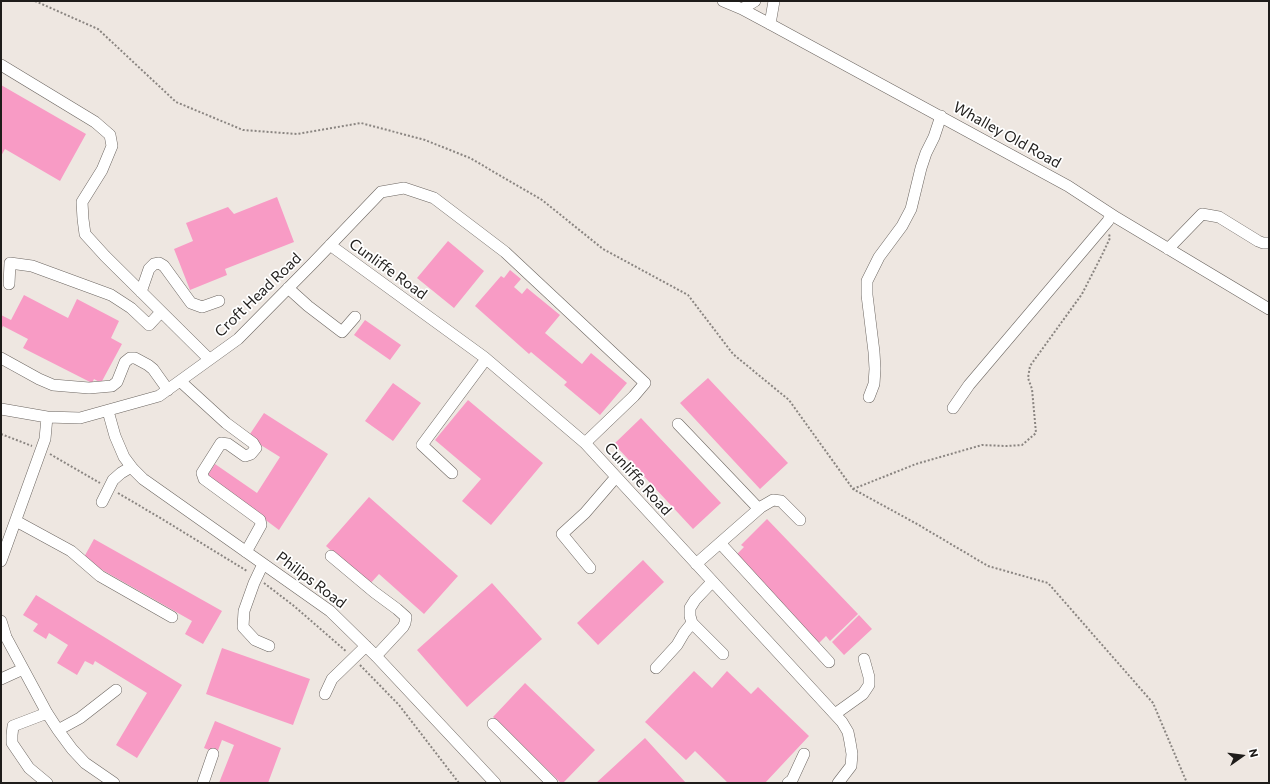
<!DOCTYPE html>
<html>
<head>
<meta charset="utf-8">
<style>
  body { margin:0 }
  #map { position:relative; width:1270px; height:784px; overflow:hidden; background:#eee7e1; font-family:Commissioner,sans-serif }
  canvas { display:block }
  .frame { position:absolute; inset:0; border:2px solid #1e1c1a; pointer-events:none }
  .north { position:absolute; left:1222px; top:736px; width:40px; height:40px; -webkit-text-stroke:3px #fff; paint-order:stroke; rotate:76deg; font-size:11px; font-weight:700; line-height:16px; text-align:center; color:#1e1c1a }
  .north::after { content:''; display:block; margin:auto; width:14px; height:18px; background:#1e1c1a; clip-path:polygon(50% 0,100% 100%,50% 72%,0 100%) }
</style>
</head>
<body>
<div id="map">
<canvas width="1270" height="784"></canvas>
<div class="frame"></div>
<div class="north">N</div>
</div>
<script>
const ctx = document.querySelector('canvas').getContext('2d');
ctx.lineJoin = 'round';
function fillPath(path, color) { ctx.fillStyle = color; ctx.fill(path, 'evenodd'); }
const shape = rows => new Path2D(rows.map(r => 'M' + r).join(''));
function trace(path, color, width, dash) { ctx.strokeStyle = color; ctx.lineWidth = width; ctx.lineCap = dash ? 'butt' : 'round'; ctx.setLineDash(dash || []); ctx.stroke(path); }
function label(font, color, halo, rows, align = 'center') {
  ctx.font = font + ' Commissioner,sans-serif'; ctx.lineWidth = 3.5; ctx.setLineDash([]); ctx.textBaseline = 'middle'; ctx.strokeStyle = halo; ctx.fillStyle = color; for (const [text, x, y, turn = 0] of rows) {
    ctx.save(); ctx.translate(x, y); ctx.rotate((+turn || 0) * Math.PI / 180); ctx.textAlign = isNaN(turn) ? turn : align; if (halo) ctx.strokeText(text, 0, 0); ctx.fillText(text, 0, 0); ctx.restore();
  }
}
fillPath(shape([
  [1,85,86,134,60,181,5,149,1,156],
  [277,197,294,242,225,269,227,275,190,290,174,249,193,241,186,223,228,207,234,214],
  [448,241,484,271,454,308,417,278],
  [510,270,521,279,514,287,522,294,527,288,560,315,545,333,582,364,591,353,627,383,600,415,564,385,567,382,531,352,529,354,475,306,501,276,504,278],
  [24,295,68,318,77,299,119,321,111,338,122,344,101,383,94,379,92,383,23,348,28,339,3,326,1,330,1,315,11,320],
  [365,320,401,345,390,360,354,335],
  [708,378,788,463,760,489,680,403],
  [393,383,421,403,393,441,365,421],
  [468,400,543,463,491,525,462,501,481,479,435,440],
  [264,413,328,454,279,530,207,476,215,464,257,493,280,457,248,437],
  [641,418,721,503,693,529,614,444],
  [369,497,458,576,424,614,379,574,369,585,326,546],
  [767,519,858,614,830,641,826,636,819,643,762,583,737,554,744,547,741,545],
  [94,539,222,611,203,644,185,634,192,621,83,559],
  [643,560,664,582,598,645,577,623],
  [492,583,542,639,467,707,417,650],
  [36,595,182,685,137,758,116,745,147,693,95,661,93,665,85,661,77,675,57,663,68,645,49,633,46,639,33,631,38,624,23,615],
  [859,615,872,629,844,655,832,642],
  [222,648,310,679,293,725,206,694],
  [694,671,712,688,727,671,751,694,758,687,809,736,765,783,728,783,695,751,686,760,645,722],
  [525,683,595,750,563,783,561,783,493,717],
  [215,721,281,748,268,783,219,783,234,745,222,740,217,753,204,748],
  [645,738,686,783,596,783]
]), '#f89bc5');
const minor = shape([
  [723,1,742,9,770,24,1068,186,1117,218,1269,309],
  [742,9,755,1],
  [770,24,774,1],
  [1,65,95,122,110,135,112,146,102,170,82,202,83,219,85,234,105,256,209,359],
  [330,245,484,357,585,443,842,722,848,732,850,742,852,754,851,766,838,783],
  [1168,249,1202,214,1219,217,1258,241,1263,243,1269,243],
  [9,284,10,263,32,266,111,295,131,308,149,325,161,312],
  [288,288,308,306,342,332,355,317],
  [141,292,149,269,154,264,159,263,164,266,191,303,202,307,219,301],
  [1,358,39,379,53,385,89,388,112,386,117,382,125,362,130,358,135,358,148,365,153,369,168,390],
  [180,381,226,423,253,443,256,448,251,454,245,456,228,444,221,443,202,473,204,479,260,520,261,525,246,552],
  [869,397,874,384,875,369,874,352,867,295,867,281,879,257,902,226,911,209,921,168,926,153,934,137,941,116],
  [953,408,969,385,1108,221,1111,214],
  [1,409,47,417,80,418,159,396,238,339,314,262,381,192,404,188,434,198,505,252,645,383,634,396,585,443],
  [108,411,115,436,124,457,133,469,143,479,330,611,376,656,495,783],
  [678,424,759,509],
  [452,473,422,445,486,359],
  [102,502,113,480,121,473,131,467],
  [16,521,71,551,100,576,172,617],
  [720,543,829,662],
  [331,556,374,592,397,609,406,617,405,623,403,627,376,656],
  [1,561,45,439,47,417],
  [263,564,254,583,244,611,243,627,255,640,269,646],
  [696,564,761,507,773,500,781,501,800,520],
  [590,568,562,534,585,513,616,477],
  [712,582,695,600,690,608,690,616,692,623,723,654],
  [1,621,6,637,47,713,58,730,72,749,85,763,114,783],
  [656,668,677,645,684,633,692,623],
  [1,679,23,669],
  [325,694,332,679,366,646],
  [835,714,863,694,869,685,869,677,864,659],
  [493,724,552,783],
  [58,730,80,718,116,690],
  [47,783,29,768,12,743,12,735,13,726,47,713],
  [203,783,213,754],
  [788,783,792,780,804,754]
]);
trace(minor, '#6c6661', 12);
trace(shape([
  [35,1,98,29,176,102,243,130,297,134,361,123,425,140,470,158,542,200,603,249,688,295,733,354,789,400,853,489,917,524,988,566,1048,583,1153,703,1187,783],
  [1,434,32,446],
  [50,454,100,483],
  [853,489,916,464,982,445,1006,446,1022,445,1036,433,1032,389,1028,378,1030,366,1082,294,1102,255,1110,238,1109,234],
  [118,493,162,519,247,571],
  [264,583,294,606,347,652],
  [360,665,399,705,459,783]
]), '#8a8581', 2, [2, 2]);
trace(minor, '#fff', 11);
label('15px', '#1e1c1a', '#fff', [
  ["Whalley Old Road",1007,135,29],
  ["Cunliffe Road",388,269,36],
  ["Croft Head Road",258,295,-44],
  ["Cunliffe Road",638,479,48],
  ["Philips Road",311,580,37]
]);
</script>
</body>
</html>
